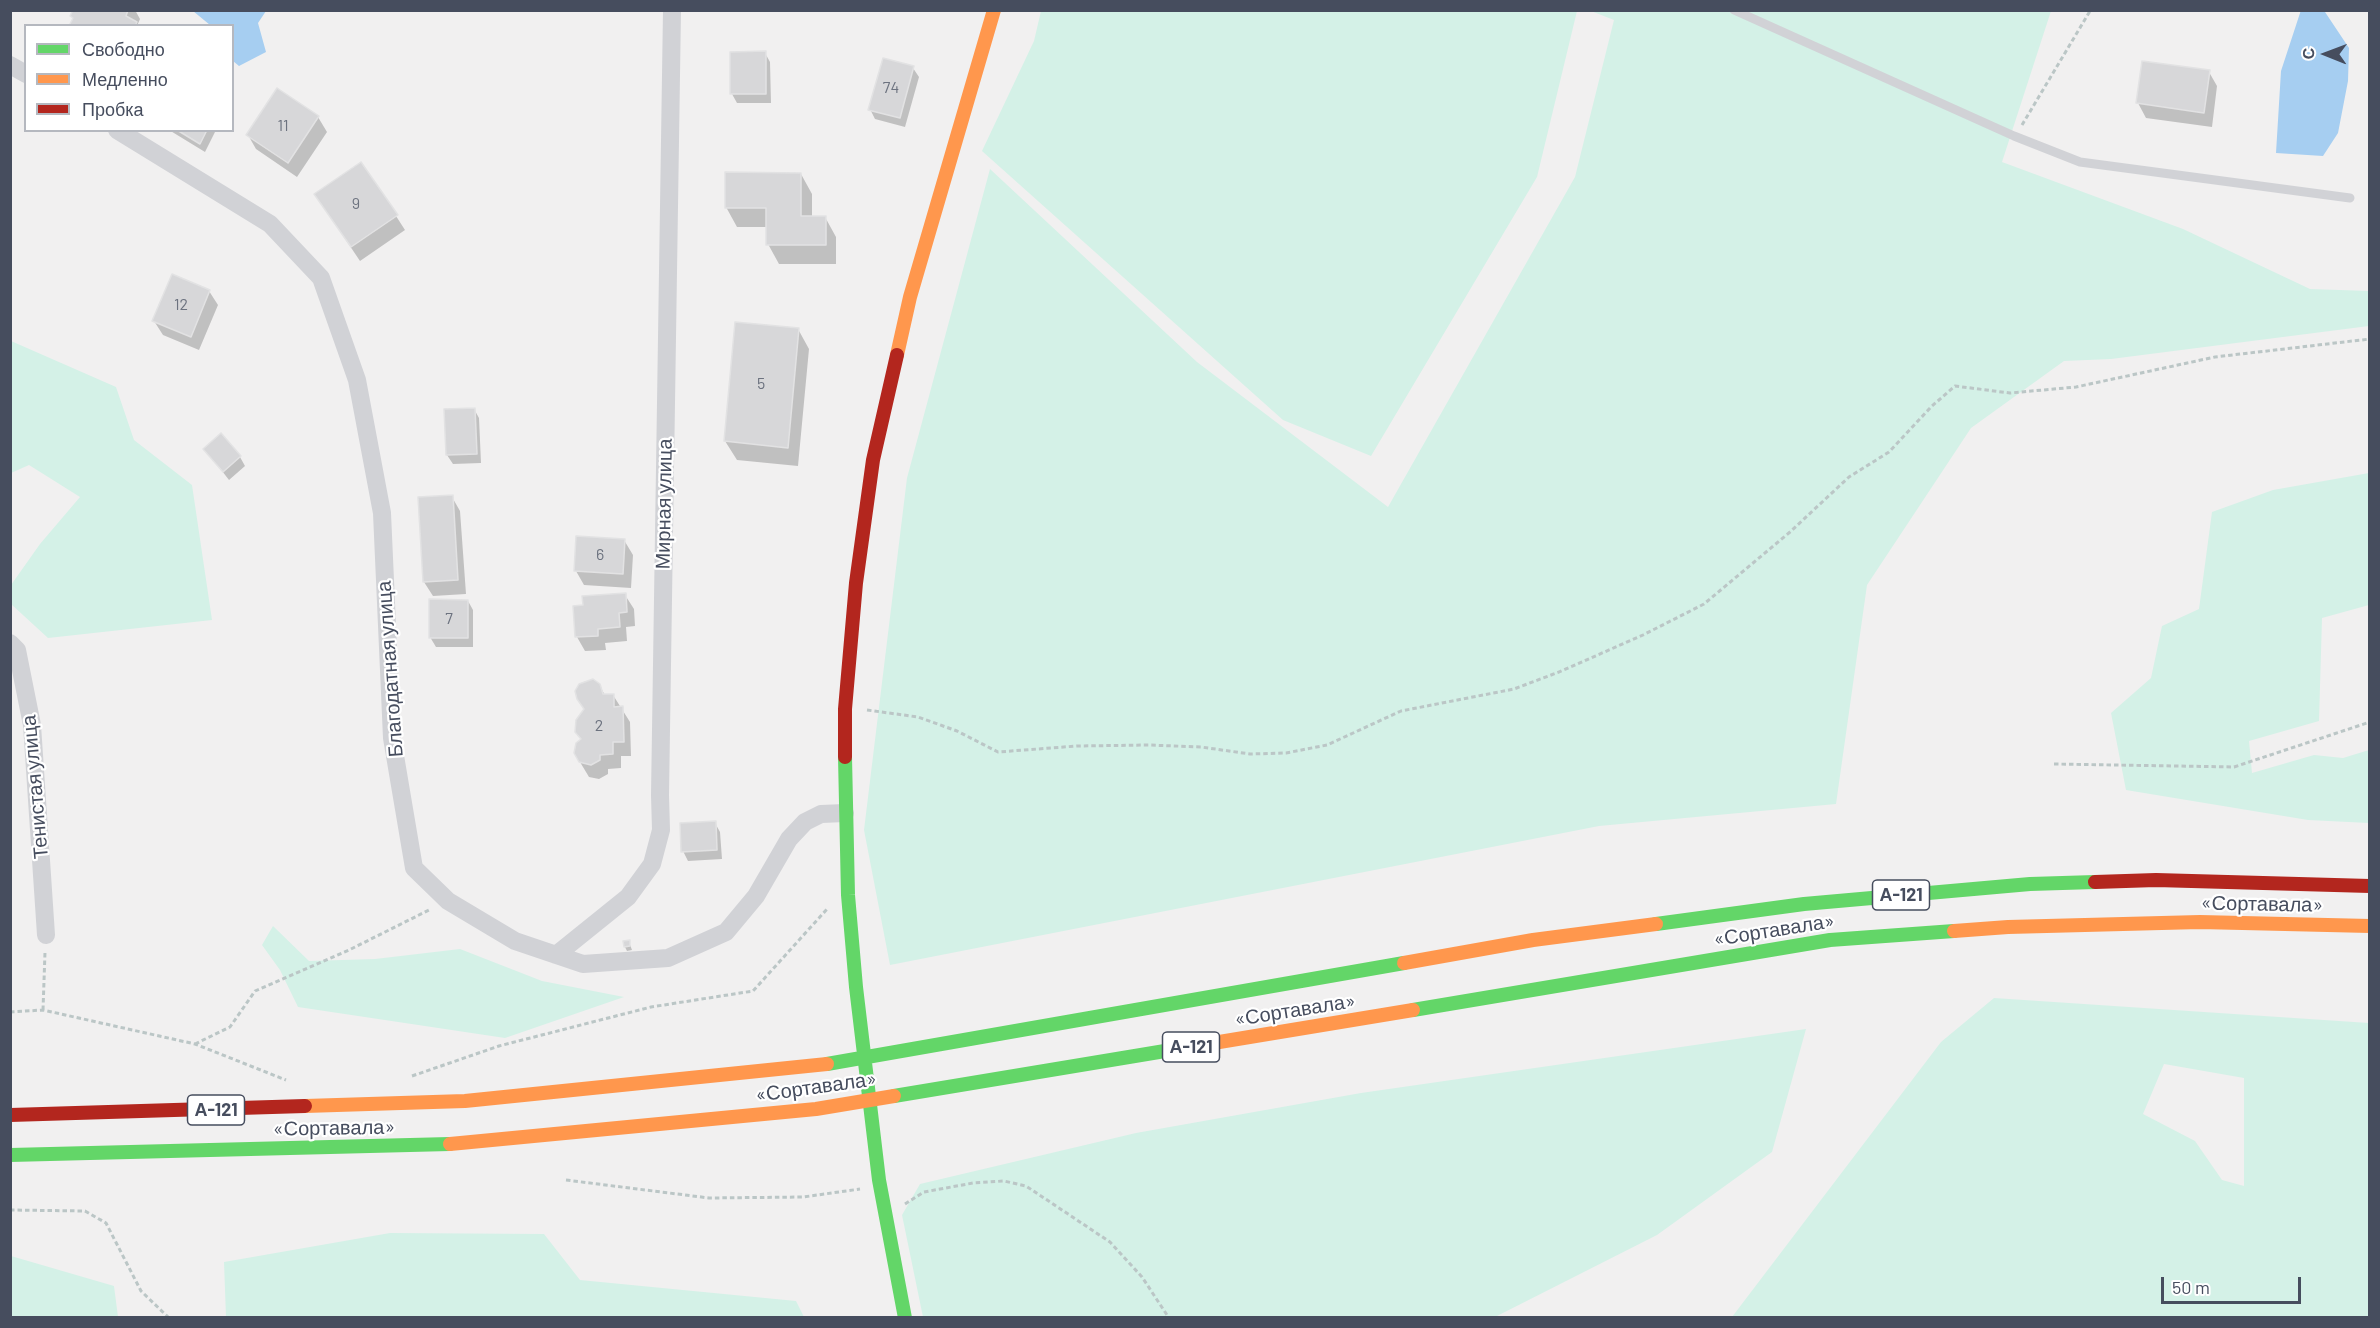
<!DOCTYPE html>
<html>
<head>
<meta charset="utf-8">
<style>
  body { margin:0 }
  #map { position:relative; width:2380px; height:1328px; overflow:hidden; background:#f1f0f0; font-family:Barlow,sans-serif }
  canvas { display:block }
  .frame { position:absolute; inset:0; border:12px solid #464d5e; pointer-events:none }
  .legend { position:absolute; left:24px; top:24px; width:210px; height:108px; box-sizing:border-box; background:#fff; border:2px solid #b5b8bf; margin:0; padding:8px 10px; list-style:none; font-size:18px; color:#464d5e }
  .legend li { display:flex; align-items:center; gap:12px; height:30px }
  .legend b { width:30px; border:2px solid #b5b8bf }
  .north { position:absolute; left:2296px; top:24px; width:60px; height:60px; -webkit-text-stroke:4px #fff; paint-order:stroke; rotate:271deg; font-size:16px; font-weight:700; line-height:24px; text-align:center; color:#464d5e }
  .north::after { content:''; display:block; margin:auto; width:21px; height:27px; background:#464d5e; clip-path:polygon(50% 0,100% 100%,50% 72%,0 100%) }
  .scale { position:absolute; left:2161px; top:1277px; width:140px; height:27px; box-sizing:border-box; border:3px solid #464d5e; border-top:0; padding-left:8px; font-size:18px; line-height:21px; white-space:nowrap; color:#464d5e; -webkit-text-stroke:4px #fff; paint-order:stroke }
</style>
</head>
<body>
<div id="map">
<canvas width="2380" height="1328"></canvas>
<div class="frame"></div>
<ul class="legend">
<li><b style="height:8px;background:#63d668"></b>Свободно</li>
<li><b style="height:8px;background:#ff974d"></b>Медленно</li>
<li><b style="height:8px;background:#b3261e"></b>Пробка</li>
</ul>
<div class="north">С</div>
<div class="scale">50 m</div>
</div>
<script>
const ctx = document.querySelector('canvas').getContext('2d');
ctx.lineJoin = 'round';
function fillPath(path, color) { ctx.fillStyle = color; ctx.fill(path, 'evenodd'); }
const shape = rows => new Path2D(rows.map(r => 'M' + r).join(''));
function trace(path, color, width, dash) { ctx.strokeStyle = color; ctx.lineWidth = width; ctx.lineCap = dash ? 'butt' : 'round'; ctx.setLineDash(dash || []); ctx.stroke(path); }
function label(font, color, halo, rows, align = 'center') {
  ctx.font = font + ' Barlow,sans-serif'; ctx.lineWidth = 4.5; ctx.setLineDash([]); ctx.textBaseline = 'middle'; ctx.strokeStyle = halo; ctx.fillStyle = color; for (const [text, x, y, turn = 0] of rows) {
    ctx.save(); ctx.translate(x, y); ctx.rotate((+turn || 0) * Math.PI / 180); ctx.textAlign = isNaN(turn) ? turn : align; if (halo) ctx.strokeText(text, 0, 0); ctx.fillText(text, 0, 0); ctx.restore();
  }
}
fillPath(shape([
  [1041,11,1577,11,1537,177,1371,456,1283,420,982,151,1034,41],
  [1591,11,2051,11,2002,162,2183,229,2310,289,2369,291,2369,326,2111,359,2064,361,1971,428,1867,585,1836,804,1599,826,890,965,864,830,907,478,990,169,1197,362,1388,507,1575,177,1614,20],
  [11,341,116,387,134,440,192,485,212,620,48,638,11,604,11,585,40,544,80,497,29,465,11,473],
  [2369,473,2369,605,2322,618,2319,721,2249,741,2252,773,2314,755,2343,758,2369,750,2369,823,2308,820,2126,790,2111,713,2151,678,2162,626,2199,609,2212,512,2273,490],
  [273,926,309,961,375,959,460,949,542,981,624,997,505,1038,298,1007,280,970,262,945],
  [1994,998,2369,1023,2369,1317,1732,1317,1941,1042],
  [2164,1064,2244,1078,2244,1186,2222,1180,2195,1141,2143,1114],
  [1806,1029,1772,1152,1657,1235,1495,1317,923,1317,902,1215,920,1184,1136,1133,1361,1093],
  [390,1233,544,1234,580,1280,796,1301,804,1317,226,1317,224,1262],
  [11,1256,114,1286,118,1317,11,1317]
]), '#d4f1e7');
fillPath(shape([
  [2301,10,2325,12,2349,48,2348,81,2338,133,2323,156,2276,153,2281,71],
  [193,11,266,11,258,23,266,52,239,66,233,61,232,26,210,25]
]), '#a6cef1');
fillPath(shape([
  [75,10,135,10,140,19,137,26,71,26],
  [731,53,765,53,770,62,771,103,737,103,732,94],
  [913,68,919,77,905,127,875,119,870,109],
  [2209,72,2217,86,2212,127,2146,118,2138,103],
  [278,90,318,117,327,132,297,177,256,149,248,135],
  [169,130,216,130,205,152],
  [801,174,812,194,812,217,825,217,836,237,836,264,779,264,768,244,768,227,737,227,726,207],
  [325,209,396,216,405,230,360,261],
  [209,291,218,305,199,350,163,335,154,321],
  [798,329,809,349,798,466,737,460,725,441],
  [474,409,479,418,481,463,453,464,447,455,446,410],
  [205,449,240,457,245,466,229,480],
  [452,497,460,511,466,594,433,596,424,582],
  [624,540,633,555,631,588,584,585,576,571],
  [625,595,634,609,635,626,626,627,627,641,605,643,606,650,585,651,577,637],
  [468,601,473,610,473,647,436,647,430,637],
  [599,685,605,695,613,695,630,722,631,756,621,756,621,768,608,769,608,774,599,779,589,777,580,762,582,740],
  [715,823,720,832,722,859,688,861,683,851],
  [629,942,632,950,627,951,625,947]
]), '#0003');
const building = shape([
  [73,10,128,10,126,16,137,22,135,26,69,26,73,18,70,16,73,10],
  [766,51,766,94,730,94,730,52,766,51],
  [883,58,914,66,900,118,868,110,883,58],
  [2142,61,2210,70,2204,113,2136,103,2142,61],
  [277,88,319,116,288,163,246,135,277,88],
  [177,130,207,130,200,144,177,130],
  [361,162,398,215,351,247,314,194,361,162],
  [725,172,801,173,801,216,826,216,826,245,766,245,766,208,725,208,725,172],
  [172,274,210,290,191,337,152,321,172,274],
  [735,322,799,328,788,448,724,441,735,322],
  [475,408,477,454,446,455,444,409,475,408],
  [221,433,241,456,223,472,203,449,221,433],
  [453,495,458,580,423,582,418,497,453,495],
  [576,536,625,539,623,574,574,571,576,536],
  [626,593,627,612,619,613,620,627,598,629,598,636,575,637,573,606,583,605,582,596,626,593],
  [429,599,468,600,468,638,429,638,429,599],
  [593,679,600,684,603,694,614,694,614,707,623,706,624,742,613,742,613,754,600,755,600,760,591,765,579,762,574,753,576,743,581,739,575,732,576,720,584,709,577,699,575,691,579,684,593,679],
  [716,821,717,850,681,852,680,823,716,821],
  [630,940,630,946,624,947,623,941,630,940]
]);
fillPath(building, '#d7d7d9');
trace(building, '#e2e2e3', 1.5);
trace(shape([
  [2022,125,2090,11],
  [867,710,918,717,957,731,998,752,1077,746,1149,745,1201,747,1250,754,1286,753,1327,745,1401,711,1514,689,1559,672,1643,635,1704,604,1790,532,1849,477,1889,452,1932,406,1955,386,2010,393,2076,387,2215,357,2370,339],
  [2054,764,2234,767,2370,722],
  [43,1010,45,952],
  [10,1012,43,1010,195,1044,286,1080],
  [195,1044,230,1027,255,991,349,950,431,909],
  [412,1076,499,1046,651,1007,753,991,828,908],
  [566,1180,709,1198,803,1197,860,1189],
  [905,1204,924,1192,973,1183,1004,1181,1026,1186,1110,1242,1142,1277,1169,1318],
  [10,1210,85,1211,106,1223,141,1291,169,1318]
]), '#bbc6c6', 3, [4.5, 3]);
trace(shape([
  [1734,10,2014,136,2080,162,2350,198]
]), '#d1d2d6', 9);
trace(shape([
  [10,65,26,74],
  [117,130,270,224,321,278,357,380,382,513,392,738,414,868,448,901,515,941,583,964,668,958,726,932,756,896,789,839,805,822,821,814,845,813],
  [10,643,17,650,32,725,46,935],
  [556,955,628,897,652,864,661,830,660,795,672,10]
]), '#d1d2d6', 18);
trace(shape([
  [845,757,848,895,856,987,879,1180,905,1318],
  [1656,924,1804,904,2030,884,2095,882],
  [1413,1010,1830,940,1954,931],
  [827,1064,1404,963],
  [894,1096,1189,1047],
  [10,1155,450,1144]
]), '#63d668', 14);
trace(shape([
  [897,355,910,297,994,10],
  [1954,931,2008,927,2200,922,2370,926],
  [1404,963,1533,940,1656,924],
  [1189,1047,1413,1010],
  [305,1106,465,1101,827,1064],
  [450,1144,816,1109,894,1096]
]), '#ff974d', 14);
trace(shape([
  [845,757,845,709,856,583,873,460,897,355],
  [2095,882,2156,880,2370,886],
  [10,1115,305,1106]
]), '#b3261e', 14);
label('16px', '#6c727f', null, [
  ["74",891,88],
  ["11",283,126],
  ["9",356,204],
  ["12",181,305],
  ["5",761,384],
  ["6",600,555],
  ["7",449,619],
  ["2",599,726]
]);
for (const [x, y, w] of [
  [1901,895,57],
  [1191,1047,57],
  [216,1110,57]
]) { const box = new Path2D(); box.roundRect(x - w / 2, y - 15, w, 30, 4.5); ctx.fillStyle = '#fff'; ctx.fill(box); trace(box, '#464d5e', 1.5); }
label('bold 18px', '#464d5e', null, [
  ["А-121",1901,895],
  ["А-121",1191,1047],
  ["А-121",216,1110]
]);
label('20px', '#464d5e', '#fff', [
  ["Мирная улица",664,504,-89],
  ["Благодатная улица",390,669,-94],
  ["Тенистая улица",35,787,-95],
  ["«Сортавала»",2262,904,1],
  ["«Сортавала»",1774,930,-9],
  ["«Сортавала»",1295,1010,-9],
  ["«Сортавала»",816,1087,-8],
  ["«Сортавала»",334,1128,-1]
]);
</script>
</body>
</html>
